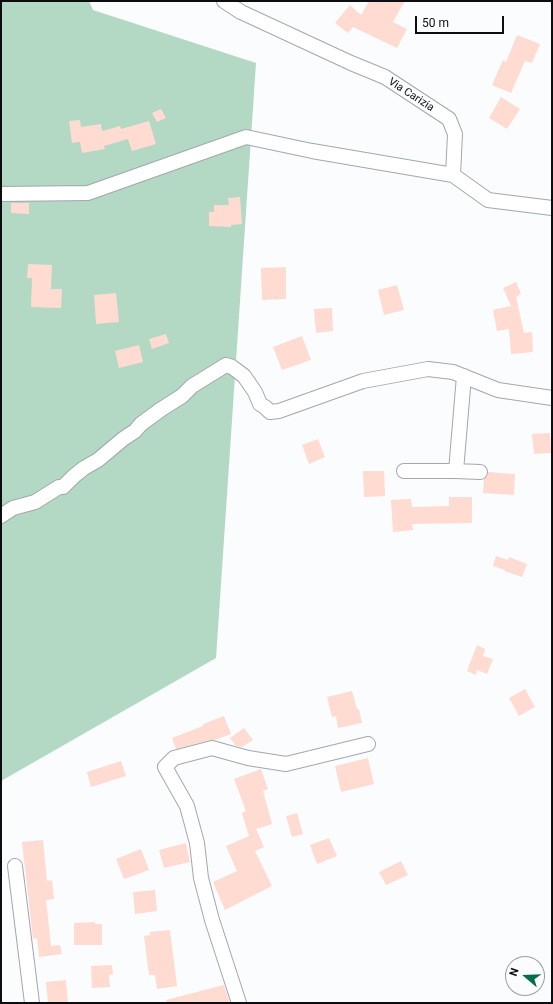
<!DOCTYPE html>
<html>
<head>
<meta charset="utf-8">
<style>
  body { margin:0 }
  #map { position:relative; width:553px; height:1004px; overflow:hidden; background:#fafcfe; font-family:Roboto,sans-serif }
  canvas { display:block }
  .frame { position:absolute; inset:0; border:2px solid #0c0d10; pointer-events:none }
  .north { position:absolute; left:505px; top:956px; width:40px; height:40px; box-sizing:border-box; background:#fafcfe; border:1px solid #9b9c9f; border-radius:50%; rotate:289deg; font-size:11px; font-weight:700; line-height:16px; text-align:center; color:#0c0d10 }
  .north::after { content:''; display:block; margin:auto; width:14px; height:18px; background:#006e47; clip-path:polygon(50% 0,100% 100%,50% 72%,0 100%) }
  .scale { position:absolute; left:415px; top:16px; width:89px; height:18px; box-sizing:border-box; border:2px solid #0c0d10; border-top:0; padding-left:5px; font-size:12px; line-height:14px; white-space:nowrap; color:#0c0d10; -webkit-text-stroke:3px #fafcfe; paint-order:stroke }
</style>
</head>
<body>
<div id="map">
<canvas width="553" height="1004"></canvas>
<div class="frame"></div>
<div class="north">N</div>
<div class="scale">50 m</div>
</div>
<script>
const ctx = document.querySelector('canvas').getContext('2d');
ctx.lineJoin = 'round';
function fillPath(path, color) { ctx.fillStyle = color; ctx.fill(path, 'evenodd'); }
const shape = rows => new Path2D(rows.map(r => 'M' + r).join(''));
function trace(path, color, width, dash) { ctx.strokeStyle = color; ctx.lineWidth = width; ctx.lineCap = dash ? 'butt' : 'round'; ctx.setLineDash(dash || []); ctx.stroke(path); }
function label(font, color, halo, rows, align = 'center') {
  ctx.font = font + ' Roboto,sans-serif'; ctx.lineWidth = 3; ctx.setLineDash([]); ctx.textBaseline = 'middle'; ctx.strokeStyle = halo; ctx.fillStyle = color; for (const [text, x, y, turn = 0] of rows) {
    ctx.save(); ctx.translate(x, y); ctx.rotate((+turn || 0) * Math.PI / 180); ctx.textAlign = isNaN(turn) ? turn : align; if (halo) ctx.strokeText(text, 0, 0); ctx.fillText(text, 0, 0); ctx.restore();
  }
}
fillPath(shape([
  [1,1,89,1,93,10,256,63,216,658,1,781]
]), '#b3d8c4');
fillPath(shape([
  [369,1,405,1,393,22,407,29,397,48,353,27,348,33,335,23,350,5,361,15],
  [517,35,540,44,532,63,525,61,511,93,492,85,503,60,506,62],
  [501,97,520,109,507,129,489,118],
  [161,109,166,118,157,122,152,113],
  [80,120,81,127,101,124,102,131,120,126,121,129,149,121,156,144,132,151,128,139,104,146,105,149,82,153,80,142,72,143,69,121],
  [240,197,242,224,231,225,231,227,209,226,209,212,214,212,214,205,229,205,228,198],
  [11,203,29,203,29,214,11,213],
  [28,264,52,265,51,289,62,289,61,308,31,307,32,278,27,278],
  [286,267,286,299,262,300,261,268],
  [516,282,521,294,516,297,524,333,532,332,533,352,511,354,509,329,497,331,493,310,511,306,503,288],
  [397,285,404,310,384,315,378,290],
  [116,293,119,322,96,324,94,295],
  [332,308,333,331,316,333,314,309],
  [166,334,169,343,152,349,149,339],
  [302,336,311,360,282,370,273,347],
  [139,345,143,362,119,368,115,351],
  [550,433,551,453,534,454,532,434],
  [318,439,325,457,309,464,302,445],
  [363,471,384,471,385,496,364,497],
  [488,472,515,474,514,495,483,493,484,479,487,476],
  [449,497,472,497,472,523,412,524,413,530,393,532,391,500,411,499,412,507,449,506],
  [496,556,508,560,509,557,527,564,522,577,504,571,505,570,493,566],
  [477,645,485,649,483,656,493,659,487,674,477,670,476,675,467,671],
  [525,689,535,707,519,716,509,698],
  [352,691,357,709,359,709,362,723,338,728,336,716,332,717,327,697],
  [224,716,231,734,215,740,210,740,176,749,172,738,203,726,203,724],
  [244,728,253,740,242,747,236,746,230,738],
  [368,758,374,784,341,792,335,766],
  [121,761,126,776,91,787,87,772],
  [261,769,268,789,263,791,272,824,256,829,264,847,255,851,272,886,225,910,213,882,237,871,226,846,249,836,242,813,246,811,234,779],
  [297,813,303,834,292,837,286,816],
  [329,838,337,856,317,864,310,845],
  [43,840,47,881,52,880,54,899,46,900,51,946,60,945,62,954,39,957,37,938,33,939,22,842],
  [186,843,190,862,164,868,159,850],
  [141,849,149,870,124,879,116,859],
  [401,861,408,875,386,885,379,872],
  [155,890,157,911,135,914,133,892],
  [95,922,95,924,102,924,102,945,74,945,74,923],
  [170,930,177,986,157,989,155,975,149,975,144,936,150,935,150,932],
  [112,965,113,974,109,975,110,987,92,988,91,966],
  [66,980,68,1003,48,1003,46,982],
  [224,985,230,1003,167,1003,166,1000]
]), '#ffdbd2');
const minor = shape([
  [224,1,241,12,351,63,385,77,449,119,455,134,453,175,488,200,552,208],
  [1,194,88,193,246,137,312,151,453,175],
  [404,471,456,471,464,376],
  [456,471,480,472],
  [1,516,13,508,35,502,59,487,63,487,74,476,84,468,98,460,123,439,135,431,141,424,160,410,182,396,192,386,226,365,232,367,244,376,255,392,260,404,265,407,270,412,279,411,363,381,428,369,453,372,498,390,552,398],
  [15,866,32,1003],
  [239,1003,212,920,201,878,197,843,187,806,165,767,174,758,212,748,248,758,286,764,368,744]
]);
trace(minor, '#a2a7b0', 16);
trace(minor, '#fff', 14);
label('11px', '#0c0d10', '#fafcfe', [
  ["Via Carizia",411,95,33]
]);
</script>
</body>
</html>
